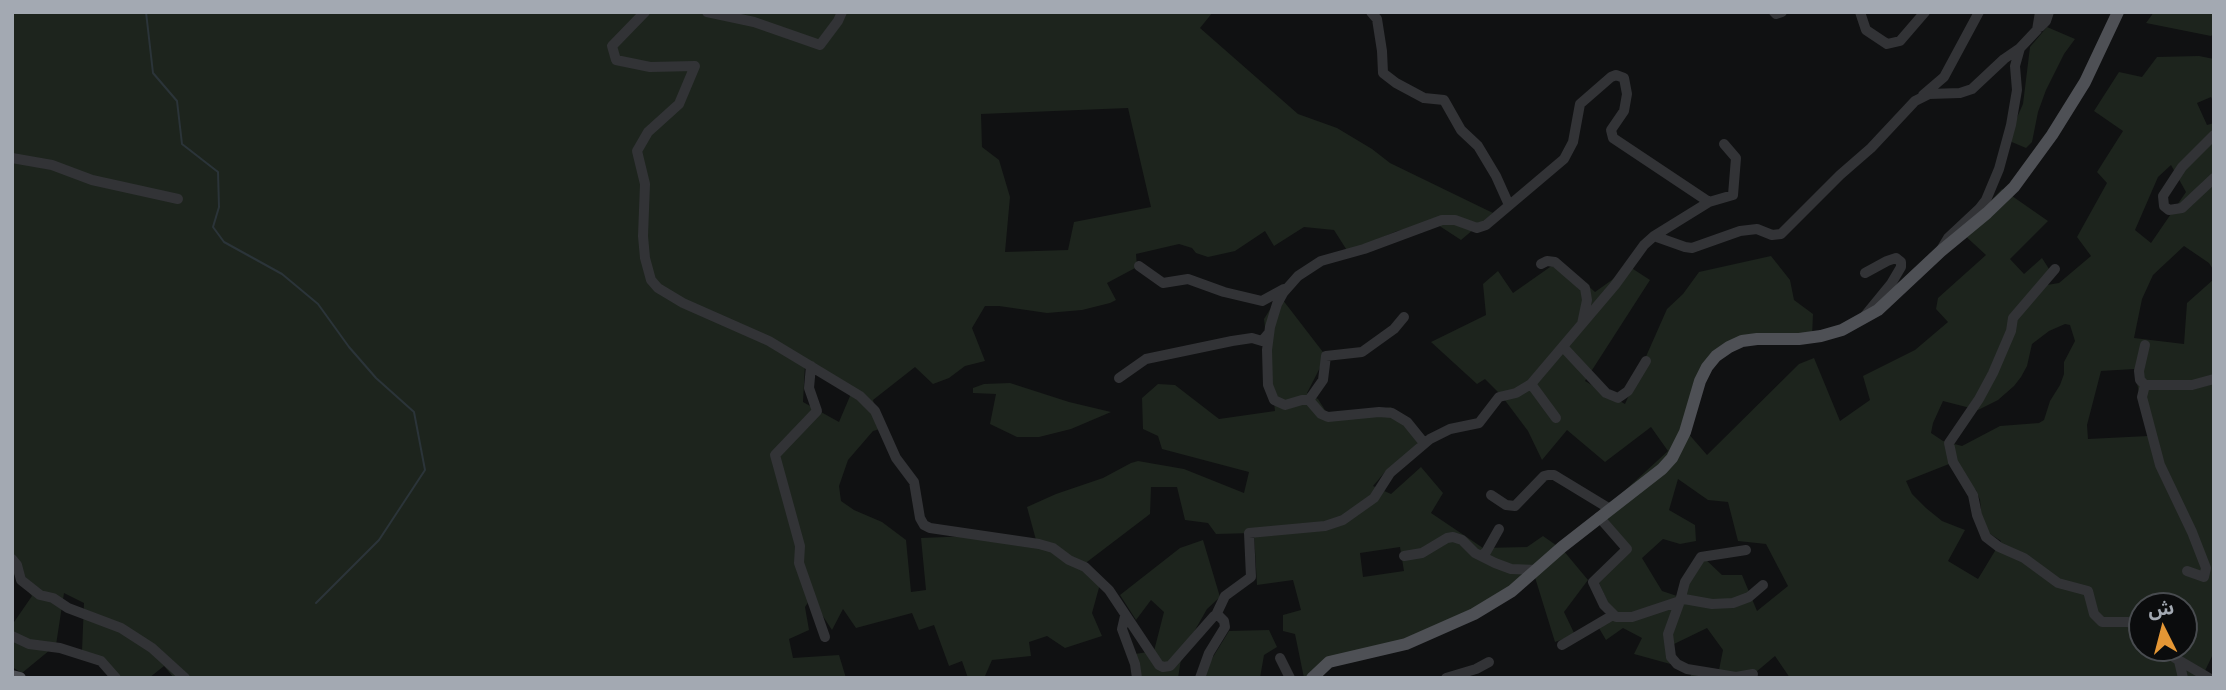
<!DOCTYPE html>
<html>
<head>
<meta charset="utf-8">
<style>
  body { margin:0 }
  #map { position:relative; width:2226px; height:690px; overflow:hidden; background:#101112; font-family:"Open Sans","Noto Sans Arabic",sans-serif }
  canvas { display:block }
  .frame { position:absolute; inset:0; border:14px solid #a3a9b2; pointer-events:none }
  .north { position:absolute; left:2128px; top:592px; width:70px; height:70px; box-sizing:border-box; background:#0b0c0d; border:2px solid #484b4f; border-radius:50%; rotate:354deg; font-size:19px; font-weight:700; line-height:28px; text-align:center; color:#a3a9b2 }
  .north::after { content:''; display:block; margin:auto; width:24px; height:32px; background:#e59735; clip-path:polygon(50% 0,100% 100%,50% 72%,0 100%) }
</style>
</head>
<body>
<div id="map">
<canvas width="2226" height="690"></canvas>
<div class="frame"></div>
<div class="north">ش</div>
</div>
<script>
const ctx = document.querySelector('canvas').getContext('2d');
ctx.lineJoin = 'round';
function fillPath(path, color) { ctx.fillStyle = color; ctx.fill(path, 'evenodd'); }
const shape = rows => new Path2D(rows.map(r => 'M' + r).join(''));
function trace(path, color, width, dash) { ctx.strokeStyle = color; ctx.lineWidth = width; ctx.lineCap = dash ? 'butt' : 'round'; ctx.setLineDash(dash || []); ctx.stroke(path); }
fillPath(shape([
  [12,12,1213,12,1200,28,1298,114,1337,128,1372,149,1390,163,1493,213,1461,240,1438,225,1397,231,1348,252,1334,230,1304,227,1274,246,1265,231,1235,251,1208,257,1196,253,1192,248,1179,244,1136,254,1137,267,1107,283,1116,300,1110,303,1082,310,1047,313,999,306,985,306,972,328,985,361,965,366,949,378,933,384,915,367,873,400,880,429,873,431,848,460,839,486,841,501,854,510,882,522,906,540,911,592,926,590,921,538,997,535,1036,540,1027,507,1056,494,1103,478,1131,463,1138,461,1184,469,1244,493,1249,472,1162,449,1158,436,1143,429,1142,398,1158,384,1175,385,1219,419,1275,411,1264,319,1279,295,1326,356,1307,393,1318,399,1330,418,1391,407,1422,441,1385,472,1373,486,1391,494,1421,467,1443,493,1431,513,1483,548,1527,547,1543,536,1563,550,1588,580,1564,612,1575,635,1555,642,1533,571,1493,603,1391,651,1329,663,1312,678,1304,678,1295,634,1283,631,1283,615,1301,610,1293,580,1257,585,1254,533,1216,534,1208,523,1185,520,1177,487,1151,487,1150,514,1083,565,1100,584,1092,613,1102,636,1065,648,1047,636,1029,642,1031,656,992,660,985,676,987,678,968,678,962,661,949,666,934,625,919,630,912,613,856,628,843,609,832,630,811,598,805,607,809,630,789,639,793,658,839,655,846,678,174,678,164,666,149,678,115,678,82,651,84,603,64,593,56,645,22,673,12,667,12,625,32,596,12,572],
  [1128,108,1151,207,1074,222,1068,250,1005,252,1010,197,999,160,982,147,981,114],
  [805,365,853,389,839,422,803,402],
  [1400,547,1404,571,1363,577,1360,553],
  [2154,12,2214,12,2214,33,2211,36,2146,23],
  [2047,27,2075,39,2064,54,2046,90,2038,112,2032,142,2026,148,2007,140,2023,104,2030,47],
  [2199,56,2214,59,2214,103,2211,97,2197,103,2207,125,2214,123,2214,271,2209,263,2184,246,2153,275,2142,299,2134,338,2184,344,2187,303,2214,279,2214,652,2203,675,2208,678,1790,678,1775,656,1749,678,1690,678,1692,672,1718,675,1723,650,1707,628,1672,645,1674,665,1634,654,1642,638,1623,628,1606,640,1596,623,1612,612,1596,576,1628,547,1598,515,1668,451,1651,427,1605,462,1567,430,1542,460,1528,431,1501,395,1485,379,1477,384,1431,342,1486,315,1483,284,1498,271,1513,293,1560,260,1595,292,1630,267,1650,280,1585,381,1625,404,1667,309,1683,294,1699,272,1771,256,1790,280,1794,300,1813,314,1812,337,1738,341,1701,374,1687,432,1707,455,1799,364,1814,358,1840,421,1870,400,1863,376,1915,350,1948,322,1936,309,1938,298,1986,255,1961,232,2002,189,2048,221,2010,259,2024,274,2042,258,2049,269,2041,286,2059,283,2091,256,2077,237,2107,183,2097,172,2123,131,2094,111,2119,72,2142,77,2157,57],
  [2171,165,2186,192,2151,243,2135,230,2158,177],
  [2065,324,2070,325,2075,341,2064,362,2064,374,2060,385,2050,401,2044,420,2039,423,2000,426,1962,446,1943,441,1931,433,1933,423,1943,401,1978,410,1998,400,2014,386,2021,377,2027,366,2032,344,2049,331],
  [2134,369,2148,436,2088,439,2087,425,2101,371],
  [1949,464,1961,480,1976,490,1980,500,1981,510,1978,520,1987,532,2001,541,1978,579,1948,561,1965,530,1942,521,1926,508,1912,494,1906,481],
  [1678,479,1708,500,1728,502,1738,541,1766,544,1788,586,1757,611,1742,575,1722,575,1703,557,1677,596,1662,591,1642,558,1663,539,1680,544,1696,541,1695,525,1669,510],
  [2142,606,2184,606,2184,648,2142,648],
  [1010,383,1069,402,1111,412,1071,429,1039,437,1017,437,990,424,996,394,973,393,973,388,984,384],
  [1203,540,1220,597,1207,609,1182,653,1178,678,1139,678,1135,654,1154,651,1164,612,1151,600,1136,620,1120,595,1180,548],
  [1269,630,1277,647,1264,655,1260,678,1200,678,1229,631]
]), '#1d241d');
trace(shape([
  [146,12,153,73,177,101,182,144,218,172,219,207,213,227,224,242,282,274,318,304,349,347,376,378,414,412,425,470,379,540,316,603]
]), '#2b3439', 2);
trace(shape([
  [645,12,612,46,616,60,650,67,695,66,679,104,648,132,637,151,645,184,643,236,645,258,651,280,658,288,683,303,769,341,860,396,875,411,896,458,914,482,920,518,924,525,930,528,1039,544,1053,548,1069,560,1085,567,1109,590,1159,665,1163,667,1170,666,1214,616,1219,616,1224,621,1225,627,1209,653,1200,678],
  [707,12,754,22,820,45,838,21,842,12],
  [1371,12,1377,19,1382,51,1383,73,1396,83,1424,98,1444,100,1461,130,1478,146,1496,176,1509,205],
  [1774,12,1776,14,1782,12],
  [1860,12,1866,30,1887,44,1900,41,1925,12],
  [2040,27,2046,21,2049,12],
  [1923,95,1944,77,1979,12],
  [2214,135,2182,167,2163,196,2164,206,2169,210,2182,208,2214,178],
  [12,158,52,165,92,180,178,199],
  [1654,236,1685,247,1692,248,1740,231,1757,229,1772,235,1781,234,1840,175,1871,148,1915,101,1929,94,1960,93,1972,89,2004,59,2020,48],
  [1942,248,1948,238,1979,209,1986,200,1999,169,2011,125,2017,90,2015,66,2020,48,2037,30,2040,12],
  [1541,264,1547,261,1555,262,1585,288,1587,300,1582,324],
  [1139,266,1163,283,1188,279,1224,292,1262,301,1284,289],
  [2055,269,2013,318,2011,331,1993,373,1979,399,1949,443,1953,462,1973,495,1977,515,1986,537,1999,547,2024,558,2058,583,2088,591,2094,614,2102,622,2128,622,2142,628],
  [1864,317,1891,284,1901,267,1901,262,1896,258,1887,261,1865,273],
  [2145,345,2139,371,2140,380,2145,385,2192,385,2214,379],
  [1564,348,1606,393,1618,398,1628,391,1646,361],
  [811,366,809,388,817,411,775,455,800,546,799,563,825,637],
  [1119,378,1146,359,1232,341,1252,338,1262,341,1268,334],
  [1531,384,1556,418],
  [2145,385,2142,397,2160,465,2192,532,2206,568,2204,577,2187,571],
  [1309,400,1323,380,1326,356,1362,352,1394,329,1404,317],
  [1424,443,1407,422,1392,413,1379,412,1328,417,1321,414,1309,400,1302,400,1285,405,1274,400,1268,385,1267,350,1270,327,1277,304,1283,293,1298,276,1321,261,1364,249,1442,220,1455,220,1477,228,1486,225,1564,159,1573,142,1580,104,1611,77,1616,75,1624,78,1627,94,1624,111,1611,130,1613,138,1709,202],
  [1491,495,1506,505,1515,506,1544,476,1548,475,1554,475,1610,509],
  [1599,517,1627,549,1593,582,1604,605,1616,617,1632,617,1680,601,1685,582,1701,557,1746,550],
  [1404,556,1422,553,1447,538,1453,537,1462,540,1475,553,1495,563,1511,569,1537,570],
  [1481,556,1486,552,1499,529],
  [12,559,17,565,21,580,40,595,53,598,68,608,121,628,152,648,185,678],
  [1216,615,1225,596,1251,577,1249,533,1325,526,1343,520,1374,498,1390,473,1430,439,1450,429,1479,423,1499,397,1516,393,1531,384,1615,285,1644,245,1654,236,1709,202,1733,195,1736,158,1724,144],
  [1125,616,1122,629,1135,664,1137,678],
  [12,636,29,644,60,648,101,661,116,678],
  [1562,645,1613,615],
  [2164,648,2175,658,2209,678],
  [1280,658,1290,678],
  [2179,661,2183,678],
  [1753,674,1736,677,1687,669,1677,664,1671,657,1668,634,1680,601,1684,599,1712,604,1733,603,1749,597,1763,585],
  [1446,678,1476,669,1489,662]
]), '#323336', 10);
trace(shape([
  [12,676,20,678],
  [1312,678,1329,662,1406,644,1474,614,1512,591,1562,547,1662,469,1672,458,1685,432,1700,381,1707,367,1716,356,1729,347,1742,341,1757,339,1799,339,1821,336,1842,330,1878,310,1941,251,1987,213,2014,187,2052,135,2085,82,2118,12]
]), '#4e5055', 12);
</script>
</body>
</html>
